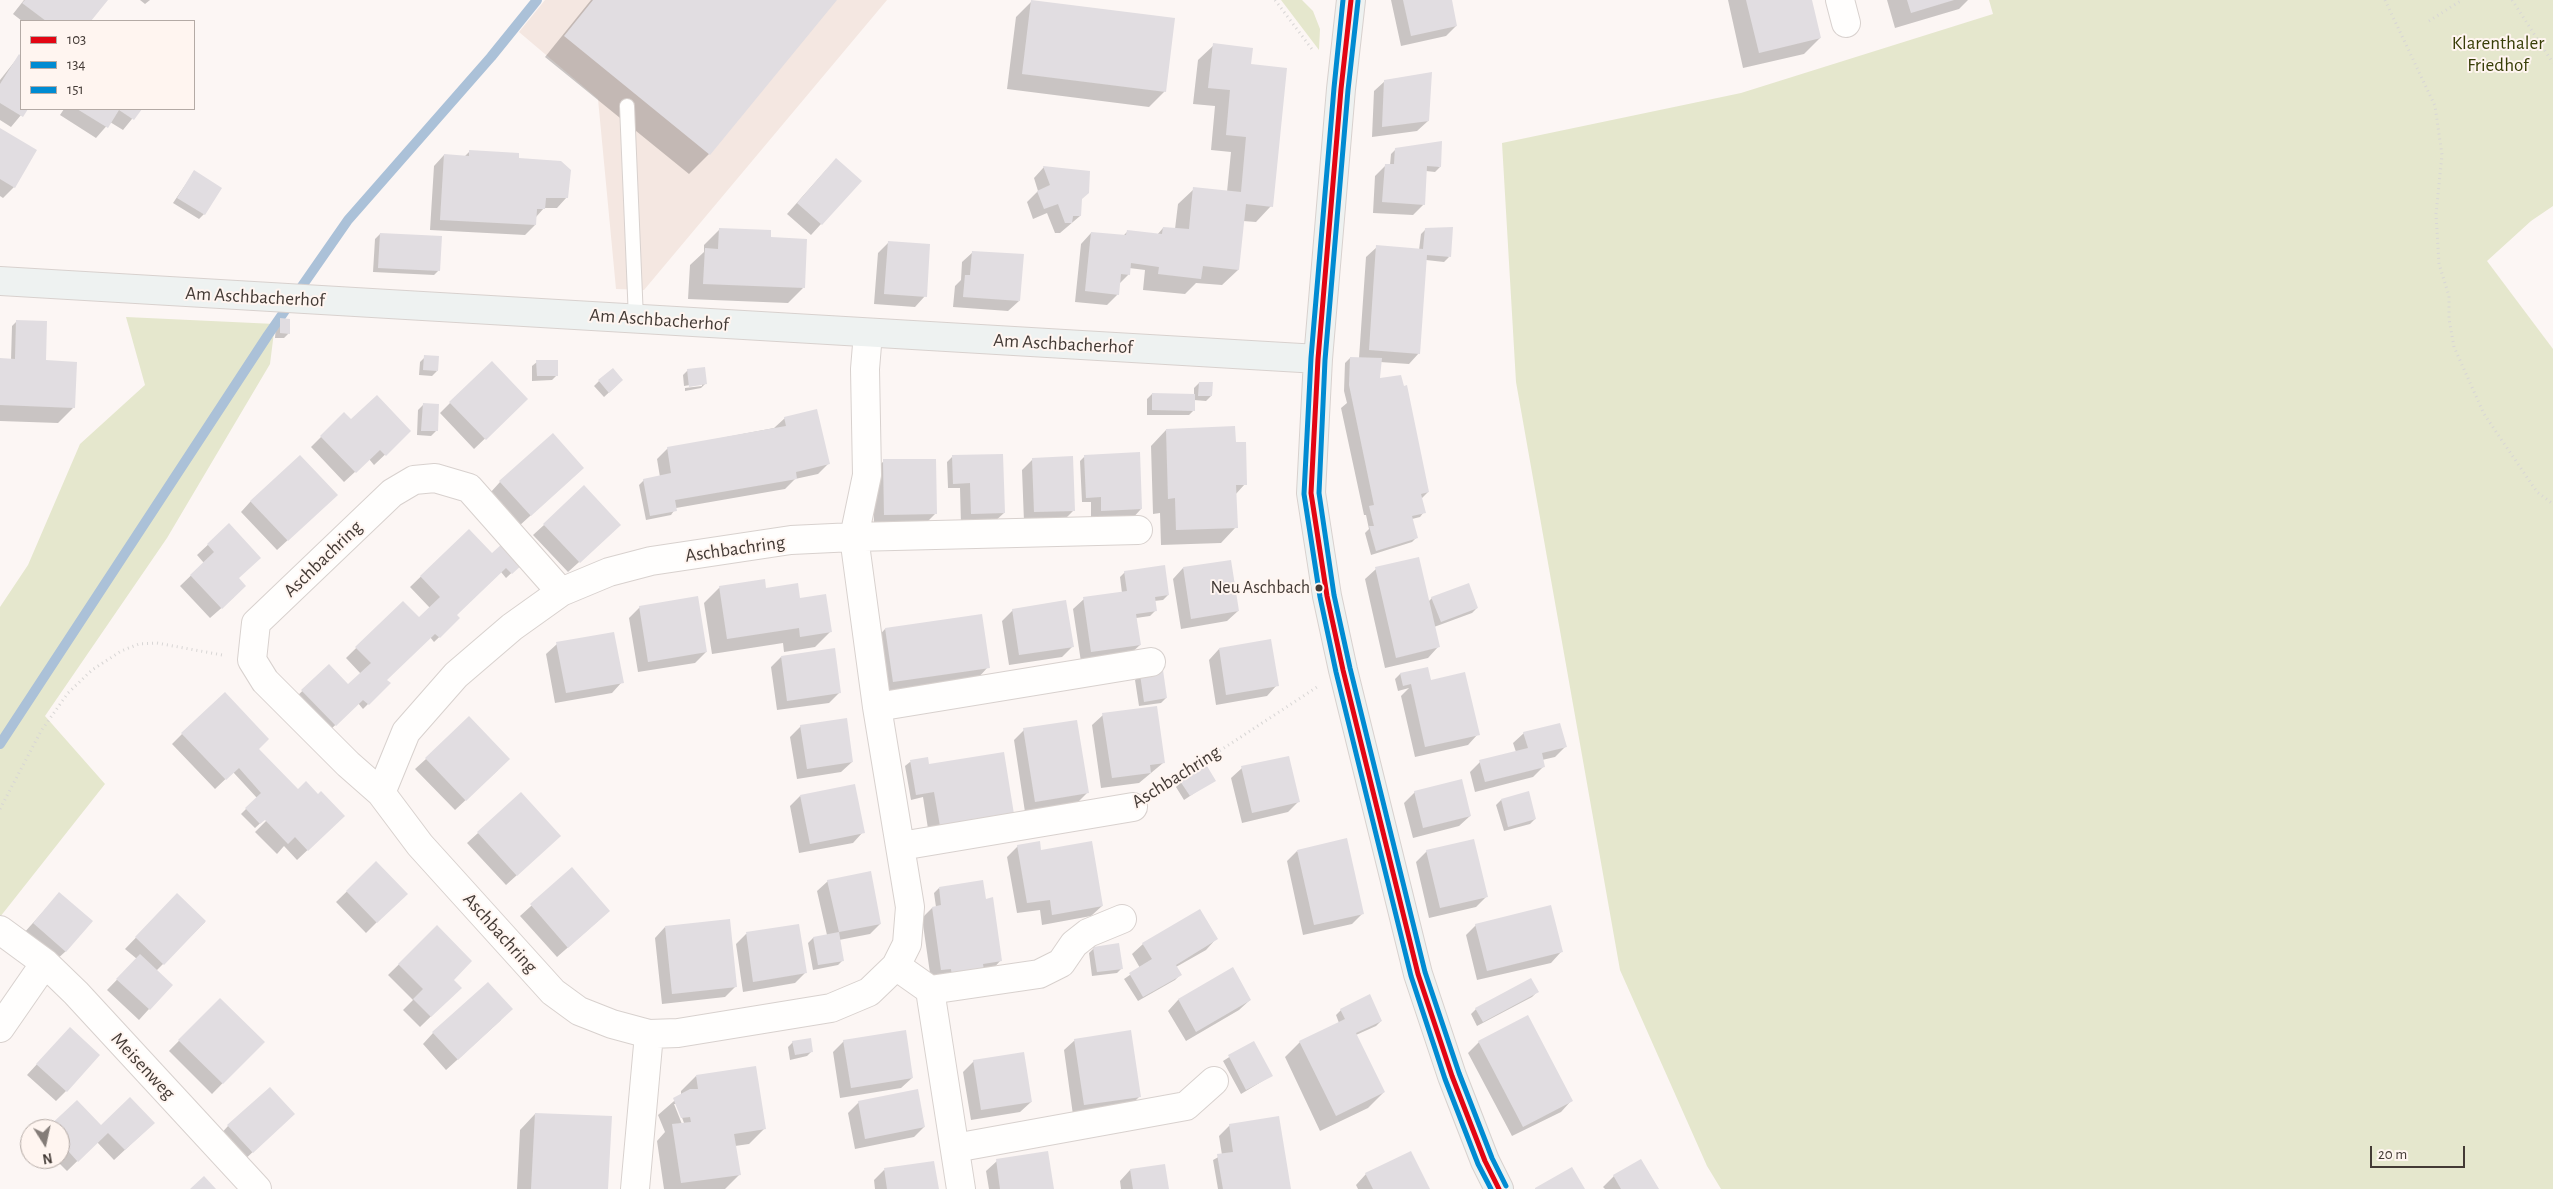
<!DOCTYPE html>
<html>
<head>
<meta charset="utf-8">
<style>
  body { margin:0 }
  #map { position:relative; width:2553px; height:1189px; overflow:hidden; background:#fcf6f4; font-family:"Alegreya Sans",sans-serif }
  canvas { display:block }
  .legend { position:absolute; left:20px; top:20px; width:175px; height:90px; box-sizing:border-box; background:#fff5f0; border:1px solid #b4aaa5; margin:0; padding:6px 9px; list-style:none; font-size:15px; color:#433a35 }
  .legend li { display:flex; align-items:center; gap:10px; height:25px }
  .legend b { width:25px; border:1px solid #b4aaa5 }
  .north { position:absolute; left:20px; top:1119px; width:50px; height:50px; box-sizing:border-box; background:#fff5f0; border:1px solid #b4aaa5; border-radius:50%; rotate:170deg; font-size:14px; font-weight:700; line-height:20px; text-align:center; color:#433a35 }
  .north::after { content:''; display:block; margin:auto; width:18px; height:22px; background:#847c78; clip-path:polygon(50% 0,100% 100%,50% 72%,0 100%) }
  .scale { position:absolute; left:2370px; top:1146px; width:95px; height:22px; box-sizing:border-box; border:2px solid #433a35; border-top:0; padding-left:6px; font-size:15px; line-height:18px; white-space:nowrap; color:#433a35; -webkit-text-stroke:4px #fff5f0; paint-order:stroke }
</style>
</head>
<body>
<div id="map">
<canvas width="2553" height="1189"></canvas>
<ul class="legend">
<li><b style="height:6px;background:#e30513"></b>103</li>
<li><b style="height:6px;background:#008bd2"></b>134</li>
<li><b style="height:6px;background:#008bd2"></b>151</li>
</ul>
<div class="north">N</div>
<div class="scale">20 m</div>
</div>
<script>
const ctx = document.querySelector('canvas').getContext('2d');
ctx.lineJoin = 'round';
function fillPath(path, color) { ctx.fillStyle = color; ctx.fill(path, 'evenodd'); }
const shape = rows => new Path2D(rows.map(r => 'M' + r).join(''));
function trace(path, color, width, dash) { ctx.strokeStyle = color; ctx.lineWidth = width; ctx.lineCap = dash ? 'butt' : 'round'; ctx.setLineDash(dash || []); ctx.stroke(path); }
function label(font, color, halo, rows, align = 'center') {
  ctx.font = font + ' "Alegreya Sans",sans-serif'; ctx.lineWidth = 4; ctx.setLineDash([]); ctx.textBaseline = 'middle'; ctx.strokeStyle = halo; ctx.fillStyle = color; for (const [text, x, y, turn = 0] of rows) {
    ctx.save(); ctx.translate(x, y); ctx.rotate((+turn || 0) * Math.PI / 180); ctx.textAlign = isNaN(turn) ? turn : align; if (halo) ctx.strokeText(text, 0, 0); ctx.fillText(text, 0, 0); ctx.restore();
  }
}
fillPath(shape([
  [545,0,887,0,644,290,616,289,598,99,519,32]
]), '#f4e7e1');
fillPath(shape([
  [1281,0,1302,0,1313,11,1320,29,1319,50],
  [1989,0,2553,0,2553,206,2531,221,2487,261,2553,349,2553,1189,1721,1189,1707,1166,1620,970,1516,382,1502,143,1741,93,1993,14],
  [126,317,275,324,270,364,167,538,45,716,105,784,0,917,0,607,28,565,80,444,145,385]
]), '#e5e7cd');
fillPath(shape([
  [24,0,106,0,89,21,22,21,13,14],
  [140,0,150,0,145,4],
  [591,0,836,0,709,154,689,174,545,57],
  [1391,0,1450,0,1456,26,1446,36,1401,46],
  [1728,0,1811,0,1820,38,1804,54,1743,68],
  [1887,0,1968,0,1959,9,1895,28],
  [1031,2,1165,91,1149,107,1007,89,1016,17],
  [1214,45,1250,65,1271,206,1256,222,1243,221,1238,270,1222,285,1196,283,1185,294,1143,290,1145,270,1129,268,1129,274,1119,284,1118,294,1107,305,1075,302,1081,244,1091,233,1123,236,1127,232,1157,235,1163,228,1175,229,1178,204,1194,189,1227,192,1231,152,1211,150,1215,106,1193,104,1198,60],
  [19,56,21,57,21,109,26,109,11,127,0,120,0,80],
  [1385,81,1428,121,1417,131,1372,137,1374,91],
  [64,109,140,109,123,130,110,122,96,138,60,115],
  [0,129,35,151,14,187,3,198,0,196],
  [1396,149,1440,167,1435,172,1426,171,1424,204,1413,215,1373,213,1375,176,1386,165,1390,165,1391,154],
  [470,151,517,160,567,197,557,208,544,208,536,217,535,225,525,235,430,230,434,166,444,155,464,157],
  [1044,167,1081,199,1080,216,1060,233,1055,233,1047,213,1033,219,1027,202,1038,191,1034,178],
  [826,170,821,224,811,235,787,214],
  [194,172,204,214,199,219,173,203],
  [720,229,769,238,803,288,788,303,688,299,690,265,704,252,704,245],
  [1426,229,1449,257,1444,262,1426,260,1419,353,1409,364,1380,362,1379,380,1428,492,1421,499,1424,512,1420,517,1412,519,1417,537,1412,542,1371,555,1365,533,1369,529,1366,515,1364,515,1341,408,1347,403,1344,391,1345,363,1350,358,1359,358,1366,257,1377,247,1419,250,1421,234],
  [380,234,439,270,434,275,373,272,375,239],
  [888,243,925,296,915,307,874,304,878,253],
  [973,252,1019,301,1008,311,953,307,955,286,961,280,962,262],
  [281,320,289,333,284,338,275,338,276,324],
  [17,321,44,360,73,408,58,423,0,421,0,360,11,360,12,326],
  [425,357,437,371,432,376,419,375,420,362],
  [537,362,557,375,552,380,532,381,532,366],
  [688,370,706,383,701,388,685,391,685,388,702,386,702,383,684,386,683,375],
  [599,381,617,385,604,397,594,386],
  [1199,383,1211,396,1206,401,1194,400,1194,410,1189,415,1147,415,1147,399,1152,394,1194,395,1194,388],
  [450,403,516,409,474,449,440,413],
  [423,405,436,431,431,436,417,435,418,410],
  [344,414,351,421,410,431,374,465,369,459,344,482,311,447],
  [785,418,828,464,818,474,795,479,785,489,676,508,671,515,646,520,639,485,644,480,660,477,657,459,668,448,774,428],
  [1166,430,1234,444,1245,484,1235,495,1236,527,1221,543,1161,545,1160,513,1153,514,1151,446],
  [1085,456,1141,509,1131,520,1091,521,1091,502,1082,502,1080,461],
  [952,457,1004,513,993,523,961,524,960,488,948,488,947,462],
  [1033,459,1073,511,1063,521,1024,522,1022,470],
  [884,461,936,513,925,524,874,525,873,471],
  [572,478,519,526,490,493,500,482],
  [251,501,326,505,277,550,241,512],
  [229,525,238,579,234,597,210,618,180,586,204,563,197,555],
  [544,525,609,535,568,572,533,535],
  [469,530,492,555,521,564,506,578,501,572,456,615,459,618,434,642,430,637,386,680,389,683,363,709,358,703,325,735,292,701,329,665,348,686,361,674,346,658,403,602,419,619,430,608,410,587],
  [1183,568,1238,611,1227,621,1181,629,1173,579],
  [1376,569,1428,602,1432,598,1477,608,1472,613,1434,627,1438,647,1428,658,1385,668,1365,579],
  [1125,572,1168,595,1163,600,1154,601,1155,611,1150,616,1136,618,1140,645,1129,655,1081,662,1073,609,1084,599,1122,593,1120,577],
  [720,587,765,589,799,599,830,632,815,647,784,652,783,643,712,654,704,603],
  [640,607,706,652,695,663,638,672,629,618],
  [1013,610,1073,646,1062,657,1009,665,1002,621],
  [885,629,988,667,978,678,883,692,875,640],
  [557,644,622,682,612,693,555,703,546,654],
  [1219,649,1277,685,1267,696,1216,705,1209,660],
  [781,657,840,692,829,703,777,710,771,667],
  [1427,668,1430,679,1478,734,1468,745,1415,757,1401,696,1409,688,1398,691,1395,679,1400,674],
  [1140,675,1166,698,1161,703,1139,706,1135,680],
  [1103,715,1163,763,1139,783,1101,788,1092,725],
  [801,726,852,762,841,772,797,779,790,737],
  [1024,730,1087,793,1077,803,1025,812,1014,740],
  [1524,733,1565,747,1555,757,1542,760,1544,766,1533,777,1475,792,1470,772,1480,762,1516,752,1513,743],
  [182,734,258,749,332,827,297,860,284,846,277,854,255,832,269,818,267,817,255,828,241,814,257,798,233,772,215,789,172,744],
  [426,759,498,770,455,810,415,769],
  [910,762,929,766,1012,813,929,835,923,797,911,800,905,766],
  [1242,768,1299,801,1288,812,1242,823,1231,778],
  [1214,780,1184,800,1176,787,1181,782],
  [1415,792,1470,816,1459,826,1413,838,1404,803],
  [800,796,863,832,853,843,799,853,790,806],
  [1501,800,1535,819,1530,824,1504,831,1496,805],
  [478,833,549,846,506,885,467,843],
  [1018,846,1040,851,1102,906,1091,916,1042,925,1040,910,1017,913,1007,857],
  [1297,851,1362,914,1352,924,1303,935,1287,861],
  [1427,851,1486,897,1476,907,1429,918,1416,862],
  [376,863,395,904,366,933,336,902],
  [572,869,598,921,557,957,520,916],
  [828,881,880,924,870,934,839,940,843,960,838,965,813,970,808,943,813,938,827,935,817,891],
  [939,888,1001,960,991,971,931,980,922,918,932,908,936,907,934,893],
  [59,894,66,951,55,961,23,934],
  [177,895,205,922,156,971,149,1009,139,1020,107,990,137,959,125,949],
  [1476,925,1561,952,1551,963,1477,980,1466,935],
  [798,926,805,973,795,983,743,992,736,944,746,934],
  [437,927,452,980,460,988,420,1027,403,1010,413,1000,388,975],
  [665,927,736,986,725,997,662,1004,655,938],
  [1216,939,1206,950,1176,967,1180,975,1175,980,1138,1001,1124,979,1140,968,1132,954,1143,944],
  [1094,948,1122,968,1117,973,1092,976,1089,953],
  [1232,969,1250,1000,1239,1010,1186,1041,1168,1011,1178,1000],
  [1537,992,1532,997,1477,1026,1471,1014,1476,1009],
  [220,999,263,1042,212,1094,169,1051],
  [1341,1010,1381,1021,1376,1026,1356,1035,1384,1092,1368,1108,1320,1131,1285,1057,1300,1042,1339,1023,1336,1015],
  [501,1020,446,1070,423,1044,433,1033],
  [60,1039,66,1091,56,1101,27,1075],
  [1075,1040,1140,1096,1129,1107,1073,1115,1064,1050],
  [844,1041,912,1078,901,1088,840,1098,833,1052],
  [793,1042,812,1051,807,1056,790,1060,788,1047],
  [1253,1042,1271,1076,1241,1094,1223,1061],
  [1479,1042,1571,1101,1561,1112,1512,1136,1468,1053],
  [974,1061,1031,1102,1020,1112,971,1120,963,1072],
  [696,1076,764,1129,749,1144,735,1146,740,1174,725,1189,664,1189,657,1141,665,1132,658,1115,681,1095,681,1091],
  [674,1104,677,1104,684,1123,682,1124],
  [859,1102,924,1127,914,1137,855,1149,848,1113],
  [535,1114,607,1189,517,1189,520,1130],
  [283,1124,242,1162,218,1137,228,1126],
  [1230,1125,1289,1189,1218,1189,1213,1160,1222,1155,1219,1136],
  [101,1127,142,1134,114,1160,97,1142,67,1171,55,1159,60,1159,60,1129,48,1129],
  [997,1161,1053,1189,989,1189,986,1171],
  [884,1170,938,1189,875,1189,874,1180],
  [1130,1170,1168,1189,1121,1189,1120,1181],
  [1366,1174,1429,1189,1358,1189,1356,1185],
  [1614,1176,1657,1189,1605,1189,1603,1187]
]), '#0003');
trace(shape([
  [0,744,268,335,348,220,491,57,537,0]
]), '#abc1d8', 10);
fillPath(shape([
  [25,0,108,0,91,21,46,21,22,3],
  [593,0,837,0,710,155,564,36],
  [1031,0,1175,18,1166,92,1022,74],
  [1403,0,1452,0,1457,26,1411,36],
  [1746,0,1812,0,1821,38,1759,53],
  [1907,0,1954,0,1911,13],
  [1213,43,1253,48,1251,64,1287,68,1273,207,1246,204,1239,270,1203,266,1201,279,1158,274,1159,267,1131,263,1130,275,1121,274,1119,295,1085,291,1091,232,1126,235,1127,230,1162,234,1163,227,1189,229,1193,187,1241,192,1246,137,1226,135,1230,90,1208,88],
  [19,54,21,56,21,109,28,109,23,117,0,103,0,84],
  [1432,72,1429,121,1382,127,1384,80],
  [77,109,142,109,134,120,119,110,108,128],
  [0,128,37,150,15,188,0,179],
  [1442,141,1441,167,1427,166,1425,205,1382,202,1385,164,1394,164,1395,148],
  [469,150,519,153,519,158,561,161,571,170,568,198,546,198,545,209,537,209,536,225,440,220,444,154,469,156],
  [836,158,862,181,822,225,797,203],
  [1043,166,1090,171,1089,193,1082,199,1081,216,1073,216,1072,223,1065,223,1058,204,1044,209,1037,191,1050,185],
  [194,170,222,188,205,215,177,198],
  [1453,227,1451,257,1427,255,1420,354,1369,350,1376,245,1423,249,1425,228],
  [719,228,771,230,771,237,807,239,805,288,703,284,705,248,718,249],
  [380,233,442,236,440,271,378,268],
  [888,241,930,244,927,297,884,294],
  [972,251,1024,254,1020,301,963,297,965,275,970,275],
  [280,318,290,319,290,334,280,333],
  [16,320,47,321,46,360,77,362,75,408,0,405,0,358,15,359],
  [424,355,439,356,438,371,423,370],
  [1350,357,1382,358,1380,378,1401,375,1404,386,1407,385,1429,492,1421,494,1426,513,1412,516,1418,538,1376,551,1369,526,1374,526,1369,506,1374,505,1349,385],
  [536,360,558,360,558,376,537,376],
  [492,361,528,399,486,440,449,402],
  [705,367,707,384,689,387,687,369],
  [613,368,623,380,609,393,598,380],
  [1199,382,1213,382,1212,396,1198,396],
  [1152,393,1195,394,1195,411,1152,410],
  [377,395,411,431,386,456,380,450,356,473,320,436,344,412,351,419],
  [423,403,439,404,438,431,421,431],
  [817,409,830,464,796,472,797,479,675,500,677,511,650,516,643,479,671,473,667,447,786,426,784,417],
  [1235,426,1236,442,1246,442,1247,485,1236,485,1238,528,1176,530,1175,498,1168,499,1166,429],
  [553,433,584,468,531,516,499,481],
  [1140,452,1142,509,1101,511,1101,497,1086,498,1084,455],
  [1003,454,1005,513,971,514,970,483,953,484,952,455],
  [300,455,338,495,288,541,250,501],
  [1073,456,1075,511,1034,512,1032,458],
  [883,459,936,459,937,514,884,515],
  [584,485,621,525,580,563,543,524],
  [229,523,261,558,239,578,246,586,222,609,190,575,214,552,207,544],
  [469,529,492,553,503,543,523,564,512,574,506,568,457,615,460,618,440,638,435,634,387,680,391,683,369,705,363,700,336,726,301,690,329,664,348,684,371,663,355,647,403,601,419,617,440,597,420,576],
  [1419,557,1440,647,1396,658,1375,567],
  [1231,560,1239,611,1191,619,1183,567],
  [1165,565,1169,595,1155,597,1157,611,1136,614,1141,645,1091,652,1083,597,1127,591,1124,571],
  [765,579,766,588,798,583,800,598,826,594,832,632,800,637,799,628,727,639,719,586],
  [1469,583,1478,608,1441,622,1431,597],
  [698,596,707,652,648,662,639,606],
  [1066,600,1074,647,1019,655,1012,609],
  [982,614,990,668,893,682,885,628],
  [614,632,624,683,566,693,556,642],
  [1271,639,1279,686,1226,695,1219,648],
  [835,648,841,693,787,701,781,656],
  [1428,667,1431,680,1465,672,1480,735,1425,747,1411,684,1403,686,1400,673],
  [1163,670,1167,698,1144,702,1140,674],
  [225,692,269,739,259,749,298,789,306,781,318,794,321,791,345,816,308,851,295,837,288,844,265,820,260,824,245,808,261,793,239,768,226,780,181,733],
  [1157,706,1165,763,1150,765,1151,773,1112,778,1102,713],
  [469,716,510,759,466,801,425,758],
  [847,718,853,762,807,769,800,725],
  [1077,720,1089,793,1035,802,1023,728],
  [1560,723,1567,747,1542,753,1545,767,1485,782,1479,760,1528,748,1523,732],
  [1004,752,1014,814,940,826,934,792,916,795,910,760,928,757,929,764],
  [1289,756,1300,802,1252,813,1241,766],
  [1207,766,1216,781,1190,796,1180,781],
  [1462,779,1471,816,1423,828,1414,791],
  [855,784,865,833,810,844,800,795],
  [1529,791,1536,819,1508,827,1501,799],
  [521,792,561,836,517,876,477,832],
  [1347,838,1364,914,1314,925,1297,850],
  [1474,839,1488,897,1440,908,1426,850],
  [1040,841,1041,850,1092,841,1103,906,1052,915,1050,900,1027,903,1017,845],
  [376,861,408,894,377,923,346,891],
  [572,867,610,911,568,948,530,904],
  [871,871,881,924,839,932,827,880],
  [983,880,986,899,993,897,1002,961,983,964,985,977,953,982,951,969,941,970,932,907,941,905,939,887],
  [59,892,93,921,66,952,33,923],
  [177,893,206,921,164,965,135,937],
  [1551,905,1563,952,1487,971,1475,924],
  [1200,909,1218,939,1176,965,1182,975,1143,997,1129,973,1152,959,1142,943],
  [730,919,737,987,672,994,665,926],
  [799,924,807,973,753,982,746,932],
  [437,925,472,961,454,980,462,988,431,1017,413,999,423,989,398,964],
  [839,932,844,961,818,965,813,937],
  [1119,943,1123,969,1097,972,1093,947],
  [140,954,173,985,150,1010,116,979],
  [1233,967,1251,1000,1196,1032,1178,999],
  [1531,978,1539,992,1483,1022,1475,1008],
  [488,982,513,1009,458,1060,432,1032],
  [1370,994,1382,1021,1356,1033,1385,1092,1336,1116,1299,1041,1345,1019,1340,1009],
  [220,998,265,1042,223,1084,178,1040],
  [1528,1015,1573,1101,1523,1127,1478,1041],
  [70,1027,100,1055,67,1092,36,1064],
  [906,1030,913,1078,851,1088,843,1040],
  [1131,1030,1141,1097,1084,1105,1074,1039],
  [811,1038,813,1052,795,1055,792,1041],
  [1254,1041,1273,1076,1246,1090,1228,1055],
  [1024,1052,1032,1102,981,1110,973,1060],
  [756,1066,766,1129,734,1134,741,1175,681,1183,672,1124,691,1122,690,1117,681,1118,673,1098,690,1089,698,1089,696,1075],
  [270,1087,295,1114,253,1153,227,1125],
  [918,1089,925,1127,865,1139,858,1101],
  [130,1097,155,1123,125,1150,108,1133,78,1162,60,1142,60,1129,46,1129,77,1100,101,1125],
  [535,1113,612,1116,608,1189,531,1189],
  [1279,1116,1291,1189,1223,1189,1217,1154,1233,1152,1229,1124],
  [1048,1151,1054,1189,1000,1189,996,1159],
  [1411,1151,1430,1189,1373,1189,1365,1173],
  [1641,1159,1659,1189,1621,1189,1613,1175],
  [934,1161,939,1189,887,1189,884,1168],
  [1165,1164,1169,1189,1133,1189,1130,1169],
  [1572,1167,1585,1189,1535,1189,1535,1188],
  [204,1176,216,1189,190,1189]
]), '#e1dde1');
const lane = shape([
  [627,106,636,319]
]);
const street = shape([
  [1840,0,1846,23],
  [868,333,865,369,867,475,854,537,1138,530],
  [854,537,877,707,910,907,907,944,896,966,869,992,831,1008,678,1033,649,1034,612,1024,579,1011,553,992,420,845,381,793,406,732,456,675,512,627,561,592,609,572,651,561,791,540,854,537],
  [877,707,1151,662],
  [381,793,348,764,265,681,252,660,256,623,392,493,414,480,435,478,469,488,561,592],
  [901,846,1133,807],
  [0,930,45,963,76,993,257,1189],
  [896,966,930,990,961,1189],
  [930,990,1039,974,1061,963,1074,944,1088,933,1122,919],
  [0,1028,45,963],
  [955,1148,1186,1106,1214,1081],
  [635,1189,649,1034]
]);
const secondary = shape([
  [1351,0,1341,89,1318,359,1311,493,1327,596,1343,670,1418,974,1452,1076,1485,1161,1499,1189],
  [0,281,1318,359]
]);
trace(lane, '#d8d1ce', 16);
trace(street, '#d8d1ce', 30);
trace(secondary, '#d8d1ce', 30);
trace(shape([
  [1275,0,1314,52],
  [2385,0,2435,106,2442,155,2436,214,2439,264,2449,296,2449,319,2454,347,2484,414,2537,492,2553,504],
  [2512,0,2553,63],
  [2429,21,2462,0],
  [1157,792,1317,687],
  [0,809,41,731,68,693,92,670,121,651,139,644,157,643,222,655]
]), '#d8d6d5', 3, [1, 4]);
trace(lane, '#fffefd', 14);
trace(street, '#fffefd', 28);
trace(secondary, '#eef2f1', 28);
trace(shape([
  [1351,0,1341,89,1318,359,1311,493,1327,596,1343,670,1418,974,1452,1076,1485,1161,1499,1189]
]), '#e30513', 5);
trace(shape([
  [1343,0,1334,88,1311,358,1304,494,1320,597,1336,672,1411,976,1445,1079,1478,1164,1491,1189]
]), '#008bd2', 5);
trace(shape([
  [1358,1,1348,90,1325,360,1319,493,1334,595,1350,668,1425,972,1459,1073,1492,1158,1506,1186]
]), '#008bd2', 5);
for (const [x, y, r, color] of [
  [1319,588,4.5,"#433a35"]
]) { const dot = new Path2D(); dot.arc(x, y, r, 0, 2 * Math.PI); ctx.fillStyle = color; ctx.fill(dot); trace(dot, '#fff5f0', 2); }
label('18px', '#433a35', '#fff5f0', [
  ["Neu Aschbach",1310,588]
], 'right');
label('19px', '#383e07', '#fff5f0', [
  ["Klarenthaler",2498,43],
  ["Friedhof",2498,65]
]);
label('19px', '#433a35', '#fff5f0', [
  ["Am Aschbacherhof",255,297,3],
  ["Am Aschbacherhof",659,320,4],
  ["Am Aschbacherhof",1063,344,3],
  ["Aschbachring",735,549,-8],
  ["Aschbachring",323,559,-44],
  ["Aschbachring",1176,777,-32],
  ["Aschbachring",500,933,48],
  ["Meisenweg",143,1066,47]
]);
</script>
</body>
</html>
